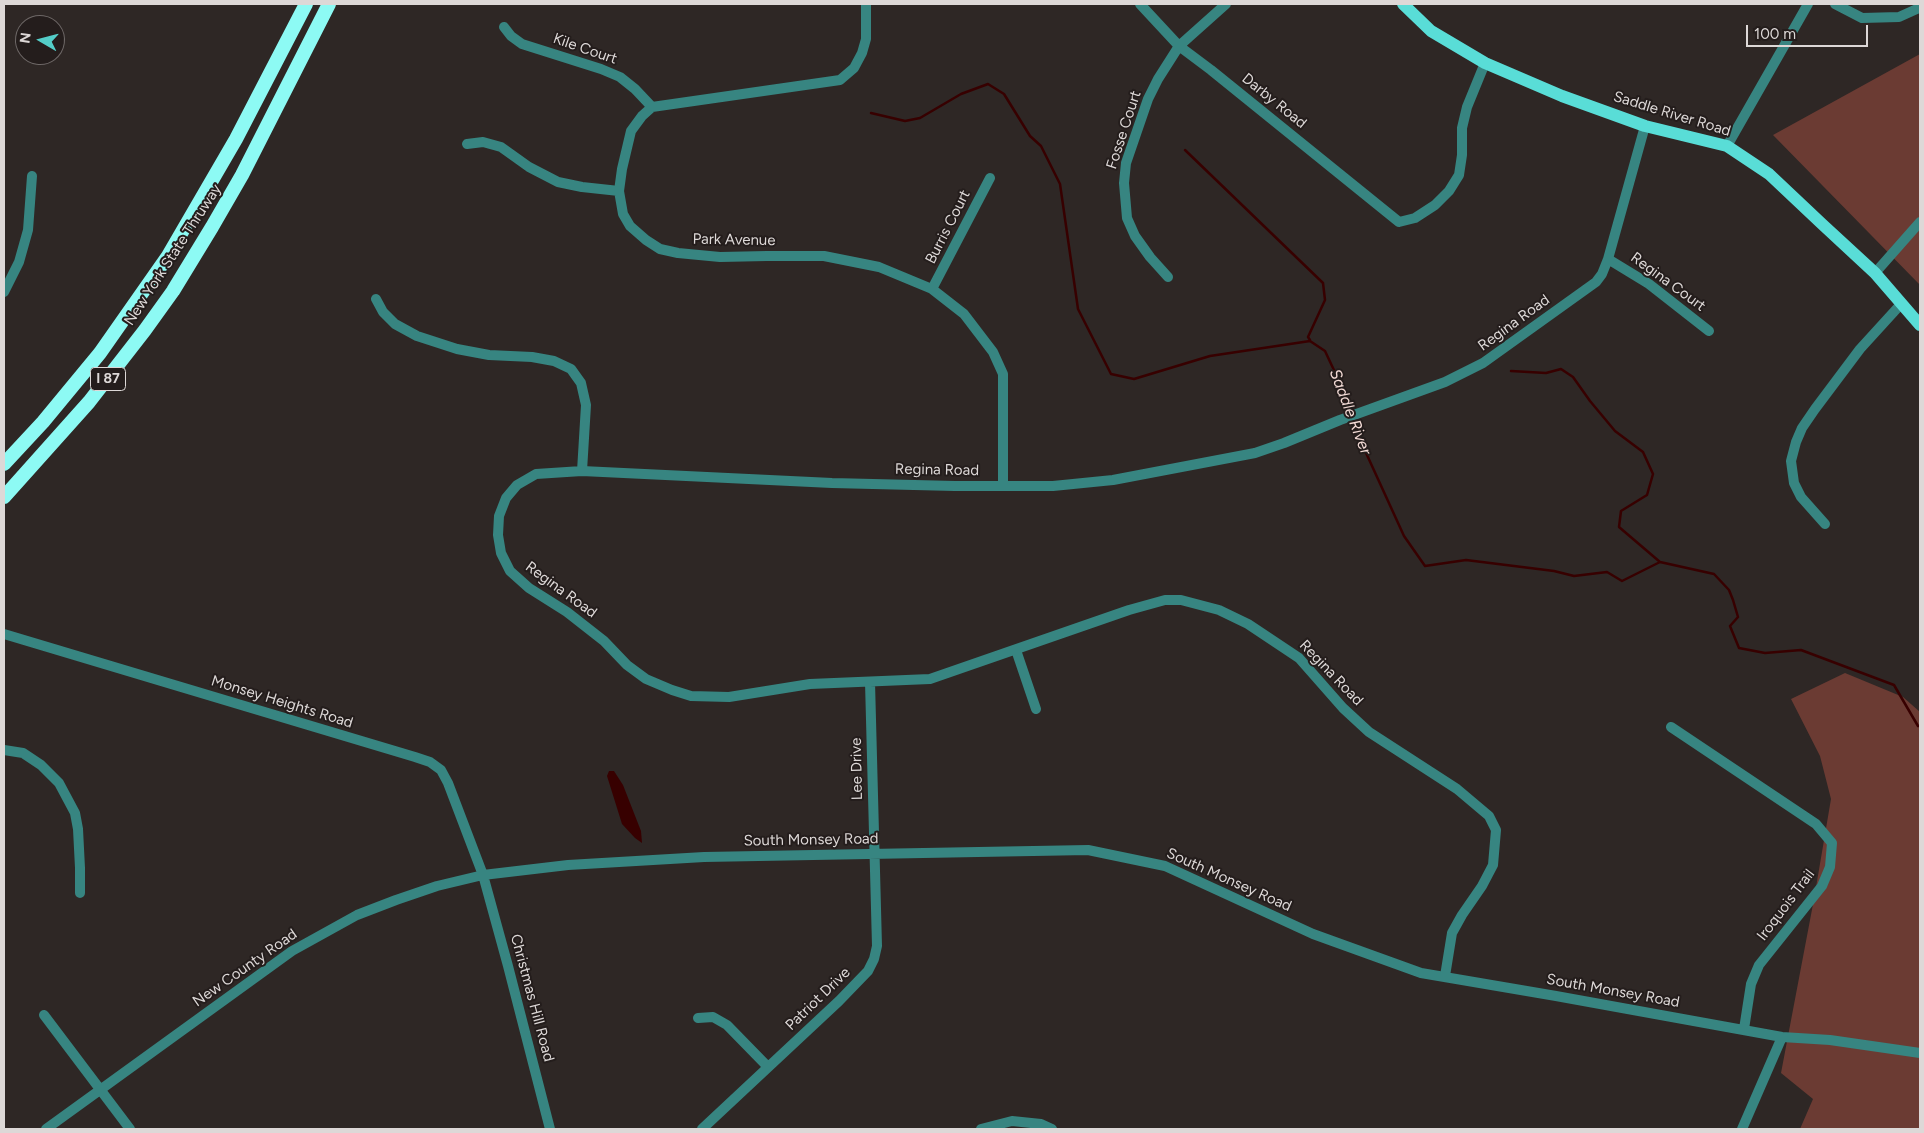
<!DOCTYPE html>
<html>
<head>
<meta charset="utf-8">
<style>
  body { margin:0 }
  #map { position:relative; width:1924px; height:1133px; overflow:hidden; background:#2e2725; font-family:Figtree,sans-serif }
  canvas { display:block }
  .frame { position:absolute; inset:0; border:5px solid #ddd8d7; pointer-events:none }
  .north { position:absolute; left:15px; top:15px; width:50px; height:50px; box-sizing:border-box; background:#241d1c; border:1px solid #6e6867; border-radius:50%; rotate:278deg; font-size:14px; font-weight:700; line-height:20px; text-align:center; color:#ddd8d7 }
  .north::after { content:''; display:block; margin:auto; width:18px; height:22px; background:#54cdc8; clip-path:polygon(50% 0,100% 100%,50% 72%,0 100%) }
  .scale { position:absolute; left:1746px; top:25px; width:122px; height:22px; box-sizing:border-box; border:2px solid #ddd8d7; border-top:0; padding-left:6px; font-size:15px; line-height:18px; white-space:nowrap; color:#ddd8d7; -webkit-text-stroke:4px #241d1c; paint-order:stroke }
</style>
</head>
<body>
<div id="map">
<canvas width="1924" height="1133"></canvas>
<div class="frame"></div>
<div class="north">N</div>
<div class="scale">100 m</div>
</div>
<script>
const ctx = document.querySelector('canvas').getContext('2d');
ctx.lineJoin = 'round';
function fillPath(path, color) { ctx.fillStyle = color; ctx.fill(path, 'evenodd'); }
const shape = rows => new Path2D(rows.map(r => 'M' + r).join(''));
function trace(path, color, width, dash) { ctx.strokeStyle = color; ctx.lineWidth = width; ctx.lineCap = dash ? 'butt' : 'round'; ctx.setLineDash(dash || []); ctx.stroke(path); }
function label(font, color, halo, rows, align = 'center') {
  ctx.font = font + ' Figtree,sans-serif'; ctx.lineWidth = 4; ctx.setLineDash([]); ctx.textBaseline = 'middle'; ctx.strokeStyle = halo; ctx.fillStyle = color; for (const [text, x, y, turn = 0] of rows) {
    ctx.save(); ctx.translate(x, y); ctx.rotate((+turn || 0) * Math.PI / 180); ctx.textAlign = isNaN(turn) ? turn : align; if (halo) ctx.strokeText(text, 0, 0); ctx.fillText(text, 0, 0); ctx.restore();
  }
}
fillPath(shape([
  [1920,54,1920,285,1773,135],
  [1845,673,1903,697,1920,712,1920,1129,1800,1129,1813,1099,1781,1073,1814,899,1831,799,1820,756,1791,699]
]), '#6b3b33');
fillPath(shape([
  [609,771,614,771,623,785,641,831,642,843,635,838,622,824,607,776]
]), '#370000');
trace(shape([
  [871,113,905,121,920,118,961,94,988,84,1004,94,1030,136,1041,146,1060,184,1078,309,1111,374,1134,379,1210,356,1310,341,1325,351,1340,383,1349,415],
  [1185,150,1323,283,1325,300,1308,337,1310,340],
  [1511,371,1546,373,1561,369,1573,377,1590,401,1615,431,1643,452,1653,474,1647,495,1621,511,1619,527,1660,562],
  [1351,420,1404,536,1425,566,1466,560,1554,571,1574,576,1607,572,1622,581,1660,562,1714,574,1729,590,1733,600,1738,617,1730,626,1739,648,1765,653,1801,650,1894,685,1918,726,1920,726]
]), '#370000', 2.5);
trace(shape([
  [866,4,866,39,862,53,854,68,840,80,652,107,642,116,631,131,622,169,619,191,623,214,630,226,646,240,660,249,678,253,720,257,767,256,824,256,879,267,932,289,964,314,993,352,1003,374,1003,486],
  [1140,4,1179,46,1211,70,1399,222,1415,218,1435,205,1449,191,1459,175,1462,155,1462,128,1467,107,1485,63],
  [1835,4,1862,18,1899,17,1919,8],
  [504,27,511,36,522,44,601,69,620,77,635,89,652,107],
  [467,144,483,142,501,147,529,167,558,182,582,187,619,191],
  [1727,146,1808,4],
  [1608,259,1649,284,1709,331],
  [1875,273,1920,222],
  [1168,277,1150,257,1135,236,1127,218,1124,183,1126,163,1148,99,1158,79,1179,46,1226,4],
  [932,289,990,178],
  [4,292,19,262,28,230,32,176],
  [376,299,383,312,395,324,417,336,457,349,489,355,532,357,554,361,571,369,581,383,586,405,582,471],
  [1825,524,1801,497,1794,483,1791,461,1796,442,1802,428,1815,409,1860,349,1901,304],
  [4,634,415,757,430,762,441,770,448,783,483,875,508,966,550,1129],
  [1016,650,1036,709],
  [1671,727,1816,824,1832,843,1830,867,1822,886,1759,965,1751,984,1744,1029],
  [4,750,23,753,41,765,59,783,75,813,78,829,80,868,80,893],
  [1445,976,1452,933,1462,915,1482,886,1493,865,1496,830,1489,816,1457,789,1369,732,1343,708,1299,658,1248,624,1219,610,1181,600,1165,600,1129,610,930,679,810,684,729,697,691,696,672,690,646,679,627,665,604,641,567,612,529,588,510,571,501,553,498,535,499,516,506,498,517,485,536,474,582,471,832,483,955,486,1053,486,1113,480,1255,453,1284,443,1340,420,1445,382,1483,363,1596,282,1602,274,1608,259,1645,126],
  [44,1015,130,1129],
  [698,1018,713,1017,727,1025,768,1067],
  [46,1129,292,951,357,915,396,900,437,886,483,875,568,865,704,857,1088,850,1165,866,1313,934,1421,973,1556,996,1782,1037,1830,1040,1920,1053],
  [702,1129,839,1001,868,971,874,959,877,946,870,682],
  [981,1129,1012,1121,1041,1124,1052,1129],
  [1742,1129,1782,1037]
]), '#378581', 10);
trace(shape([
  [1403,4,1431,31,1485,63,1562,96,1645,126,1727,146,1769,174,1822,224,1875,273,1920,325]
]), '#59ddd7', 12);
trace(shape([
  [4,464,43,422,100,353,168,256,236,139,306,4],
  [4,497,89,402,145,330,173,291,212,227,242,175,329,4]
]), '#8dfaf4', 14);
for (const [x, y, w] of [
  [108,379,35]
]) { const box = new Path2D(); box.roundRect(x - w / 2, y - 11.5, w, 23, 4); ctx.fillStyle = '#241d1c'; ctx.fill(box); trace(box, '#ddd8d7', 1); }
label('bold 14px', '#ddd8d7', null, [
  ["I 87",108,379]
]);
label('15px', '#ddd8d7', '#241d1c', [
  ["Kile Court",585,49,19],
  ["Darby Road",1274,101,39],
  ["Saddle River Road",1672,114,17],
  ["Fosse Court",1124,130,-72],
  ["Burris Court",948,227,-63],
  ["Park Avenue",734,240,1],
  ["New York State Thruway",173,255,-57],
  ["Regina Court",1668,282,36],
  ["Regina Road",1514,323,-36],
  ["Regina Road",937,470,1],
  ["Regina Road",561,590,36],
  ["Regina Road",1331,673,46],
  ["Monsey Heights Road",282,702,17],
  ["Lee Drive",857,769,-91],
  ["South Monsey Road",811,840,-1],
  ["South Monsey Road",1229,880,24],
  ["Iroquois Trail",1786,905,-53],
  ["New County Road",245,968,-35],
  ["South Monsey Road",1613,991,10],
  ["Christmas Hill Road",532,998,75],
  ["Patriot Drive",818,999,-44]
]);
label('italic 16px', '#f3dbd6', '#241d1c', [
  ["Saddle River",1350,412,69]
]);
</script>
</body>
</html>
